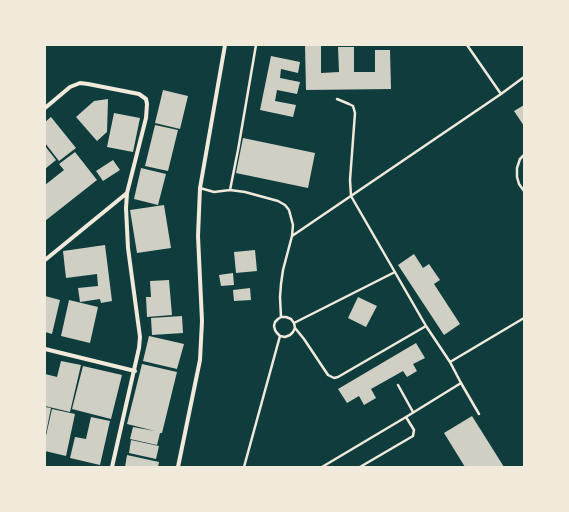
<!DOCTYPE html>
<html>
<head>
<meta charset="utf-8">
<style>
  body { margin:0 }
  #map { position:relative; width:569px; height:512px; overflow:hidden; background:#0f3d3e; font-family:Signika,sans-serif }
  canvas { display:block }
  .frame { position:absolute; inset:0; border:46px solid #f1e9da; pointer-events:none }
</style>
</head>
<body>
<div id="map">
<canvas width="569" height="512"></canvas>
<div class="frame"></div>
</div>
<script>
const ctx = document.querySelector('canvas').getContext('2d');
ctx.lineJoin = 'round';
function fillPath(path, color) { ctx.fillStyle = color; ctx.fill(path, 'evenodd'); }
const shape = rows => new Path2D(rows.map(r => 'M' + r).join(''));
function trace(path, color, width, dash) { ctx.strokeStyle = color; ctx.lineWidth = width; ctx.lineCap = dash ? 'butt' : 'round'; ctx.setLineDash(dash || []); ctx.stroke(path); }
fillPath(shape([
  [305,45,321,45,321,73,339,72,338,47,354,47,354,72,375,72,375,50,390,50,391,89,306,90],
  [271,56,300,62,298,73,281,69,280,78,300,82,297,94,277,90,275,101,296,105,293,117,260,110],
  [163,90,188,96,180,129,155,123],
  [108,99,107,132,97,141,76,117,94,101],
  [524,105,524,126,514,111],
  [114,113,140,118,133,152,107,147],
  [51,117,76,148,59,161,45,143,45,122],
  [155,125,178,130,168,171,145,166],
  [243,138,315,153,308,188,236,173],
  [45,146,56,160,45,169],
  [75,152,97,180,45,221,45,185,64,170,59,164],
  [113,160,120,170,103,181,96,171],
  [141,168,166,174,158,205,134,199],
  [164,205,171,248,137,253,130,210],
  [105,245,112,301,101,303,100,299,80,302,78,288,98,286,97,274,66,278,63,251],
  [255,250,257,271,236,273,234,252],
  [414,254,423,268,429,264,440,280,434,284,460,324,444,335,398,265],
  [233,273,234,285,221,286,219,275],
  [169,280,172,315,147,317,146,297,151,297,150,281],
  [250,288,251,300,234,301,233,290],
  [45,296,60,300,52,334,45,332],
  [358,297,377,306,366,327,348,318],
  [69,300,98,307,90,343,61,336],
  [182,316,183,333,152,335,151,318],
  [149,336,184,344,177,369,143,361],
  [416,343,425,358,413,364,417,371,407,377,403,371,371,389,376,398,364,405,359,396,347,403,338,389],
  [61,361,81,365,70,412,45,406,45,374,57,377],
  [142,364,177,372,162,433,160,433,157,445,130,439,133,427,155,431,127,424],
  [83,366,122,375,111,419,72,409],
  [45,407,51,408,46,433,45,433],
  [52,409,75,414,66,456,45,451,45,440],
  [472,416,504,467,465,467,444,433],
  [91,417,110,421,100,465,70,458,75,437,86,439],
  [131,440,159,446,156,459,129,453],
  [127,455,159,462,158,467,125,467]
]), '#cfcfc3');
trace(shape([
  [467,45,501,94],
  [337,99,349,104,353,106,355,113,350,180,351,196,426,326],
  [524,155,520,159,517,168,517,177,519,184,524,191],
  [200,188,214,192,230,190,245,192,278,201,285,205,289,210,293,225,292,236,283,270,281,284,280,297,281,317],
  [230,190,238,150,256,45],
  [292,236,501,94,524,77],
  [294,323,395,272],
  [295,328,293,332,290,335,285,337,280,336,277,333,275,330,274,326,275,322,278,319,281,317,286,317,291,319,294,323,295,328,304,339,328,375,334,378,338,377,426,326,450,362],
  [461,383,479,414],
  [398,385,413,412],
  [244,467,280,336],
  [322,467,406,417,461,383,450,362,524,318],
  [360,467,413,436,414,430,406,417]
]), '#f1e9da', 2.5);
trace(shape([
  [45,108,70,87,80,83,88,84,139,94,146,99,147,104,146,118,127,193,126,208,128,248,140,337,139,348,112,467],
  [45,260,127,193],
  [45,349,135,371],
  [178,467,200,360,202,321,198,236,200,188,225,45]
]), '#f1e9da', 4);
</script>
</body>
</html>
